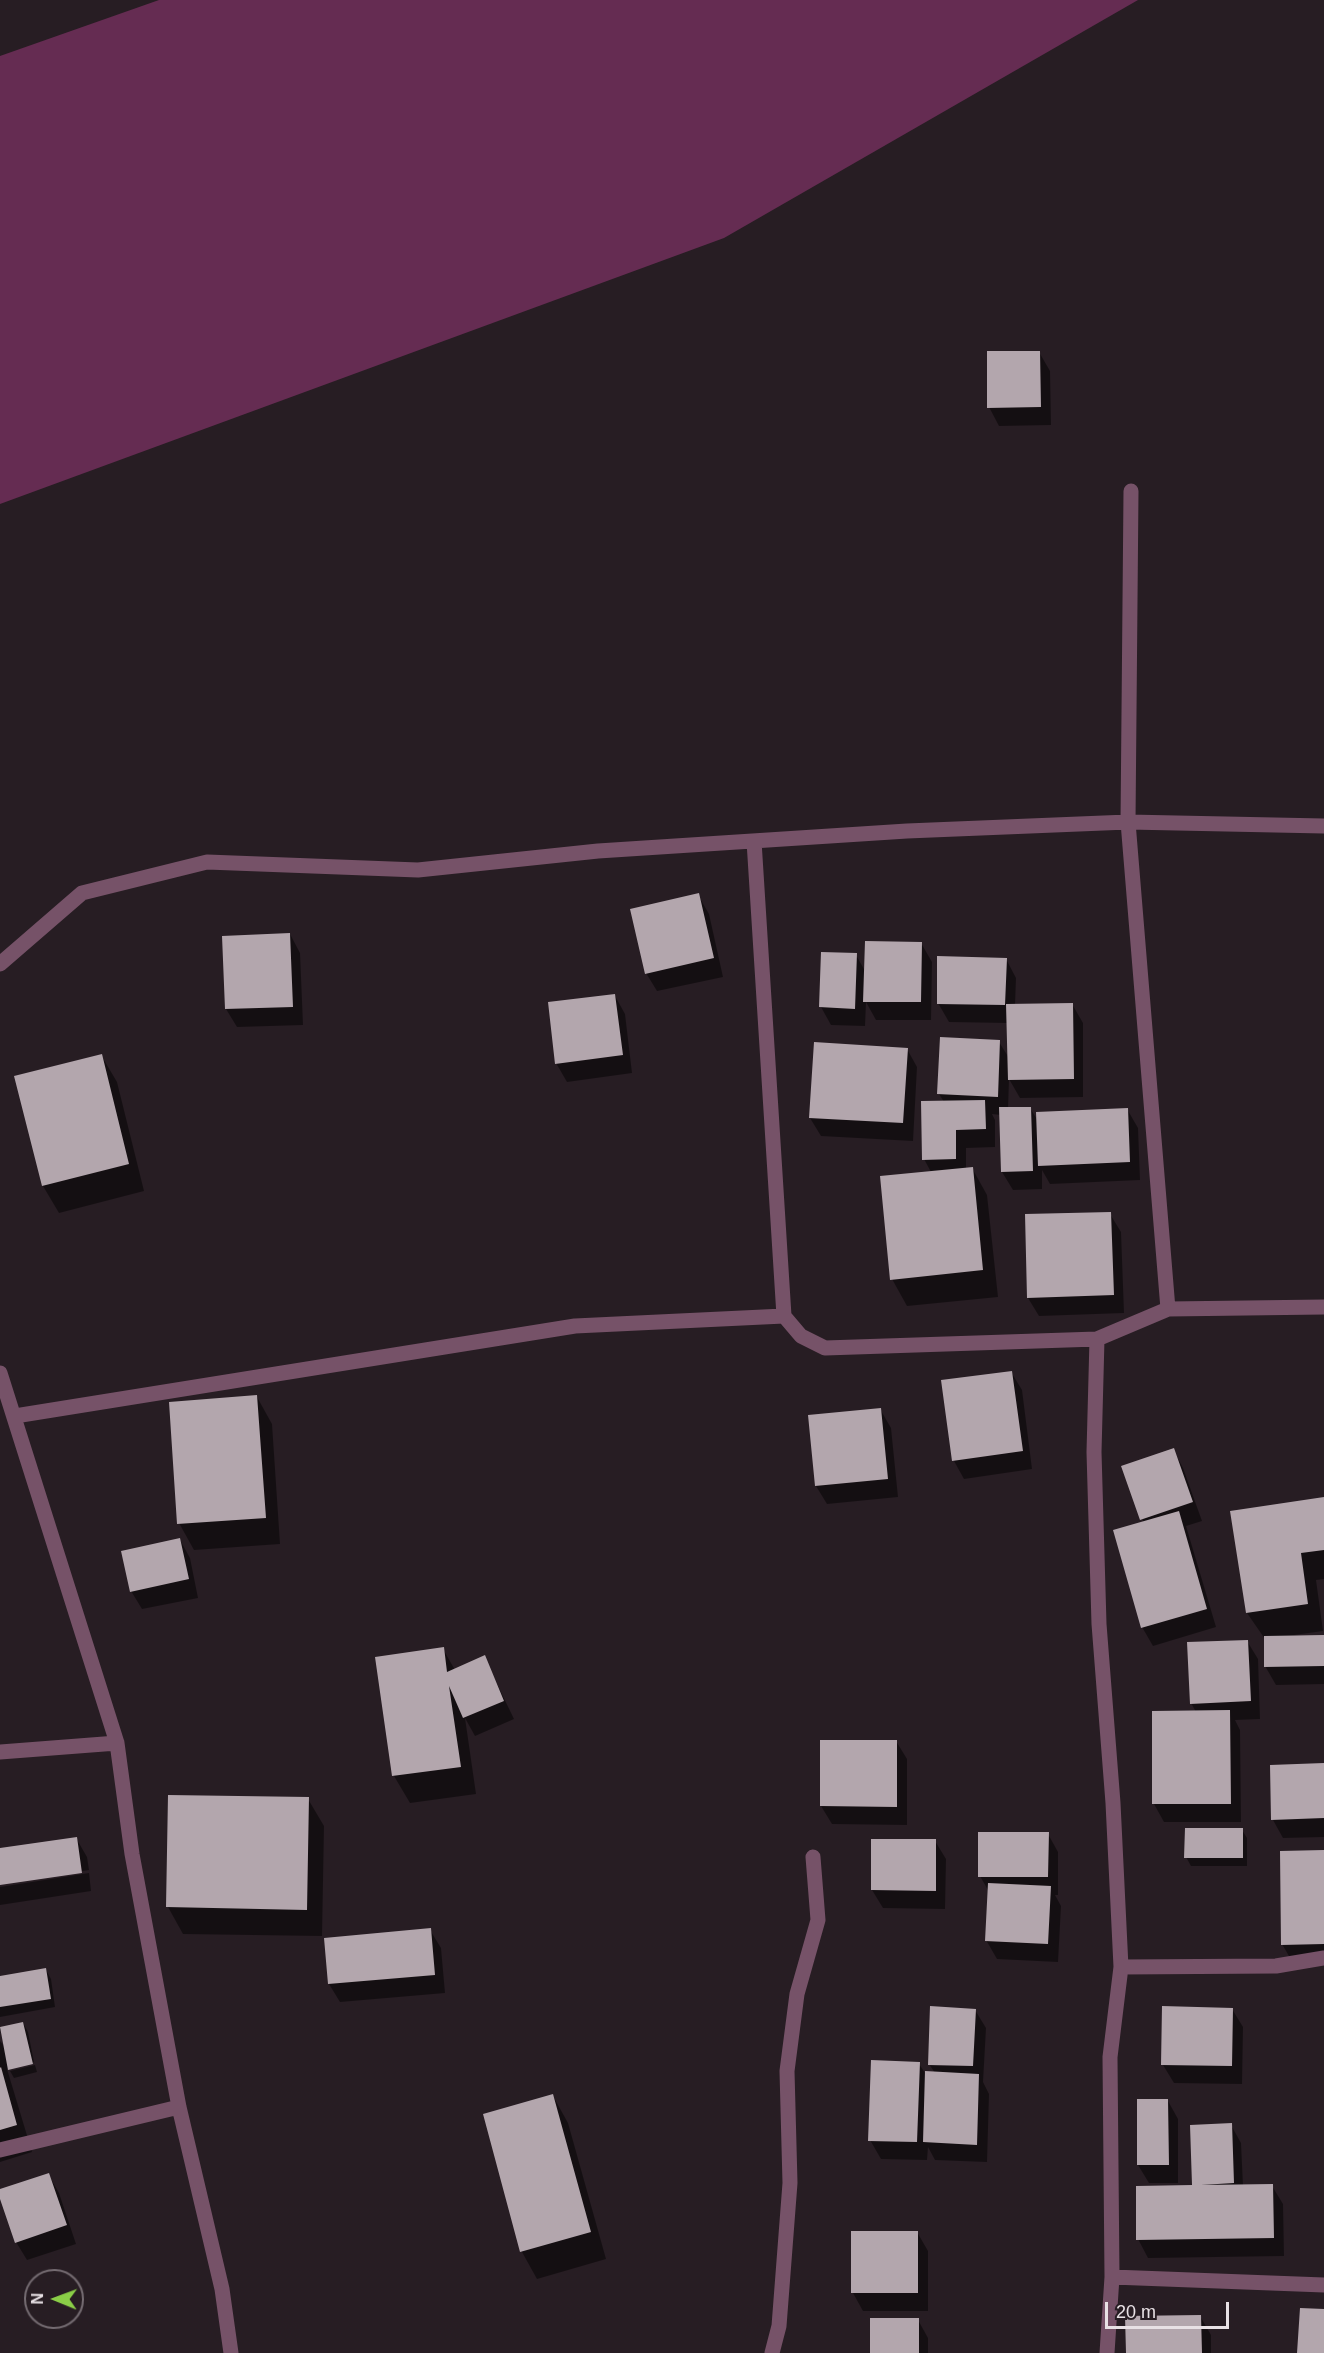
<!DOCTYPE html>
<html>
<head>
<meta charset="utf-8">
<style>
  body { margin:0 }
  #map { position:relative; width:1324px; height:2353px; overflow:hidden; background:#271d23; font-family:Arial,sans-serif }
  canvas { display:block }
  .north { position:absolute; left:24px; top:2269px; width:60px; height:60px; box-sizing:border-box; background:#271d23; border:2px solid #746b71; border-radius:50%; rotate:271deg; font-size:16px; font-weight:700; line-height:24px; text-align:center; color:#e8e1e5 }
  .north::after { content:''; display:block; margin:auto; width:21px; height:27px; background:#8ace47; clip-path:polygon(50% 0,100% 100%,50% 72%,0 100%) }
  .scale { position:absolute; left:1105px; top:2302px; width:124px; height:27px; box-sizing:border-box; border:3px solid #e8e1e5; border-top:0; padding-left:8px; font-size:18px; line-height:21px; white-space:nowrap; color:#e8e1e5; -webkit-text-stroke:4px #271d23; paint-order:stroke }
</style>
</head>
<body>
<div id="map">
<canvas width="1324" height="2353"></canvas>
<div class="north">N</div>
<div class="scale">20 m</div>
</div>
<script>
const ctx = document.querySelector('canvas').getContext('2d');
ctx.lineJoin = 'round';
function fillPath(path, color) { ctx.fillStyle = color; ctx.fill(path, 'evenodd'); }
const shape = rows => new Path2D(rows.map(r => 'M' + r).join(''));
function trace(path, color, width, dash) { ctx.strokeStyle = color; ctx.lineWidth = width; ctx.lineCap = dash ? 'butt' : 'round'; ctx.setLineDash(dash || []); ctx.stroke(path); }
fillPath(shape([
  [159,0,1138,0,724,238,0,504,0,56]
]), '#652c52');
fillPath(shape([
  [1039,352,1050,371,1051,425,999,426,989,407],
  [698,895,709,914,723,977,657,991,646,973],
  [290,934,300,953,303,1025,237,1027,226,1009],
  [921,943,932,962,931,1020,876,1020,866,1002,865,1026,831,1025,821,1007,856,955,865,971],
  [1006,959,1016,978,1015,1005,1072,1004,1083,1023,1083,1097,1020,1098,1009,1079,1008,1109,1030,1108,1038,1121,1127,1109,1138,1128,1140,1180,1050,1184,1042,1170,1042,1189,1013,1190,1002,1172,1001,1115,992,1114,995,1120,995,1147,966,1148,966,1169,972,1168,987,1195,998,1297,907,1306,892,1279,931,1172,924,1159,944,1102,939,1094,999,1042,1009,1058,1008,1023,949,1022,938,1003],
  [615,996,625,1014,632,1073,567,1082,556,1063],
  [907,1049,917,1067,913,1141,821,1136,810,1118],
  [101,1055,117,1082,144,1191,59,1213,43,1186,16,1077],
  [1110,1214,1121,1232,1124,1313,1039,1316,1028,1298],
  [1011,1372,1022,1390,1032,1469,964,1479,954,1461],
  [257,1397,272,1424,280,1544,194,1550,179,1523],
  [880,1409,891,1428,898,1497,827,1504,816,1486,810,1416],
  [1173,1449,1183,1468,1202,1521,1186,1526,1216,1627,1153,1646,1142,1627,1144,1523,1123,1467],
  [1324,1499,1324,1579,1316,1580,1323,1631,1294,1635,1324,1637,1324,1684,1276,1685,1265,1666,1265,1639,1247,1613],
  [180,1540,190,1558,198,1598,142,1609,131,1591],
  [1247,1641,1258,1659,1260,1719,1235,1720,1240,1730,1241,1822,1164,1822,1154,1804,1196,1712,1191,1703],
  [443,1649,455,1670,484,1657,514,1719,475,1736,465,1718,476,1794,410,1803,394,1776,377,1658],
  [896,1741,907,1759,907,1825,832,1824,821,1806],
  [1324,1764,1324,1837,1283,1838,1273,1820],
  [308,1799,324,1826,322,1936,183,1934,168,1907],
  [1242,1830,1247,1838,1247,1866,1191,1866,1186,1857],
  [1048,1834,1058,1852,1058,1895,1055,1895,1061,1906,1058,1962,997,1959,986,1940,989,1892,980,1876],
  [76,1838,87,1857,89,1870,0,1884,0,1850],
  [935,1841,946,1859,945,1909,883,1908,872,1890],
  [1324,1851,1324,1962,1293,1963,1282,1944],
  [89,1873,91,1891,0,1905,0,1887],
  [430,1930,441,1948,445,1993,340,2002,329,1984],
  [46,1970,51,1979,55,2007,0,2017,0,1977],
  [1232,2009,1243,2027,1242,2084,1174,2083,1163,2065],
  [975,2010,986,2028,983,2082,989,2094,987,2162,935,2160,928,2147,927,2160,881,2159,870,2140,919,2064,925,2073,935,2073,929,2064],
  [23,2023,28,2032,34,2062,7,2069,32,2152,0,2162,0,2041,4,2046,0,2029],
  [35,2065,37,2072,14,2078,10,2071],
  [553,2096,568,2123,606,2259,537,2279,522,2252,484,2115],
  [1168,2101,1178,2119,1178,2183,1149,2183,1138,2165],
  [1231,2125,1241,2143,1243,2186,1272,2186,1283,2204,1284,2256,1148,2258,1138,2239,1194,2187],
  [48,2174,59,2193,76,2244,27,2260,16,2242,0,2190],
  [917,2232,928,2251,928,2311,863,2311,853,2293,852,2233],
  [1200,2316,1211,2335,1211,2353,1127,2353],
  [918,2320,928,2338,928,2353,872,2353]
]), '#0007');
fillPath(shape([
  [987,351,1040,351,1041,407,987,408],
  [699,893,714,958,645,974,630,909],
  [290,933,293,1007,225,1009,222,936],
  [865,941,922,942,921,1002,863,1002],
  [821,952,857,953,855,1009,819,1007],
  [937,956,1007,958,1005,1005,937,1004],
  [615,994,623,1055,555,1064,548,1002],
  [1073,1003,1074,1079,1008,1080,1006,1004],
  [940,1037,1000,1040,998,1097,937,1094],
  [814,1042,908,1048,903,1123,809,1118],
  [102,1054,129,1164,42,1186,14,1076],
  [985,1100,986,1129,956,1130,956,1159,922,1160,921,1101],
  [999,1107,1031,1107,1033,1171,1001,1172],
  [1128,1108,1130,1162,1038,1166,1036,1112],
  [973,1167,983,1270,890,1280,880,1176],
  [1111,1212,1114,1295,1027,1298,1025,1214],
  [1012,1371,1023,1451,952,1461,941,1380],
  [257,1395,266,1518,177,1524,169,1402],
  [881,1408,888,1479,815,1486,808,1415],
  [1174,1448,1193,1502,1140,1520,1121,1466],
  [1324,1497,1324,1550,1301,1553,1308,1604,1246,1613,1230,1511],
  [1179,1511,1207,1609,1141,1628,1113,1530],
  [180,1538,189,1579,130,1592,121,1551],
  [1324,1635,1324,1666,1264,1667,1264,1636],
  [1248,1640,1251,1701,1190,1704,1187,1642],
  [444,1647,447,1672,485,1655,504,1701,463,1718,449,1686,461,1767,392,1776,375,1657],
  [1230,1710,1231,1804,1152,1804,1152,1711],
  [820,1740,897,1740,897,1807,820,1806],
  [1324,1763,1324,1818,1271,1820,1270,1765],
  [168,1795,309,1797,307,1910,166,1907],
  [1185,1828,1243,1828,1243,1858,1184,1858],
  [978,1832,1049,1832,1048,1877,978,1877],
  [77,1837,82,1873,0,1885,0,1848],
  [871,1839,936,1839,936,1891,871,1890],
  [1324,1850,1324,1944,1281,1945,1280,1851],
  [988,1883,1051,1886,1048,1944,985,1941],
  [431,1928,435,1975,328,1984,324,1938],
  [46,1968,51,1999,0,2007,0,1976],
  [930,2006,976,2009,973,2066,928,2065],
  [1162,2006,1233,2008,1232,2066,1161,2065],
  [23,2022,33,2064,8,2070,0,2027],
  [871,2060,920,2062,917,2142,868,2141],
  [1,2067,17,2125,0,2130,0,2068],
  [925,2071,979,2074,977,2145,923,2142],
  [553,2094,591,2232,520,2252,483,2114],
  [1137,2099,1168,2099,1169,2165,1137,2165],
  [1232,2123,1234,2183,1201,2185,1273,2184,1274,2238,1136,2240,1136,2186,1192,2185,1190,2125],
  [49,2173,67,2225,15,2243,0,2199,0,2189],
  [851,2231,918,2231,918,2293,851,2293],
  [1300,2308,1324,2309,1324,2353,1297,2353],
  [1201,2315,1202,2353,1126,2353,1125,2316],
  [870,2318,919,2318,919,2353,870,2353]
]), '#b3a6ad');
trace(shape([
  [1131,491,1128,822,1168,1309],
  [754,841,784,1316,801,1336,825,1348,1097,1339],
  [0,964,82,893,207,862,418,870,598,851,907,831,1128,822,1324,826],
  [0,1373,117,1743,132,1854,179,2107,222,2289,231,2353],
  [15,1416,575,1326,784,1316],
  [0,1752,117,1743],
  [1121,1967,1276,1966,1324,1958],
  [0,2150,179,2107],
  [1112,2277,1324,2285],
  [772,2353,779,2326,790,2183,787,2071,797,1994,818,1920,813,1857],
  [1107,2353,1112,2277,1110,2057,1121,1967,1113,1803,1099,1624,1094,1452,1097,1339,1168,1309,1324,1307]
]), '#765268', 15);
</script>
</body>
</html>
